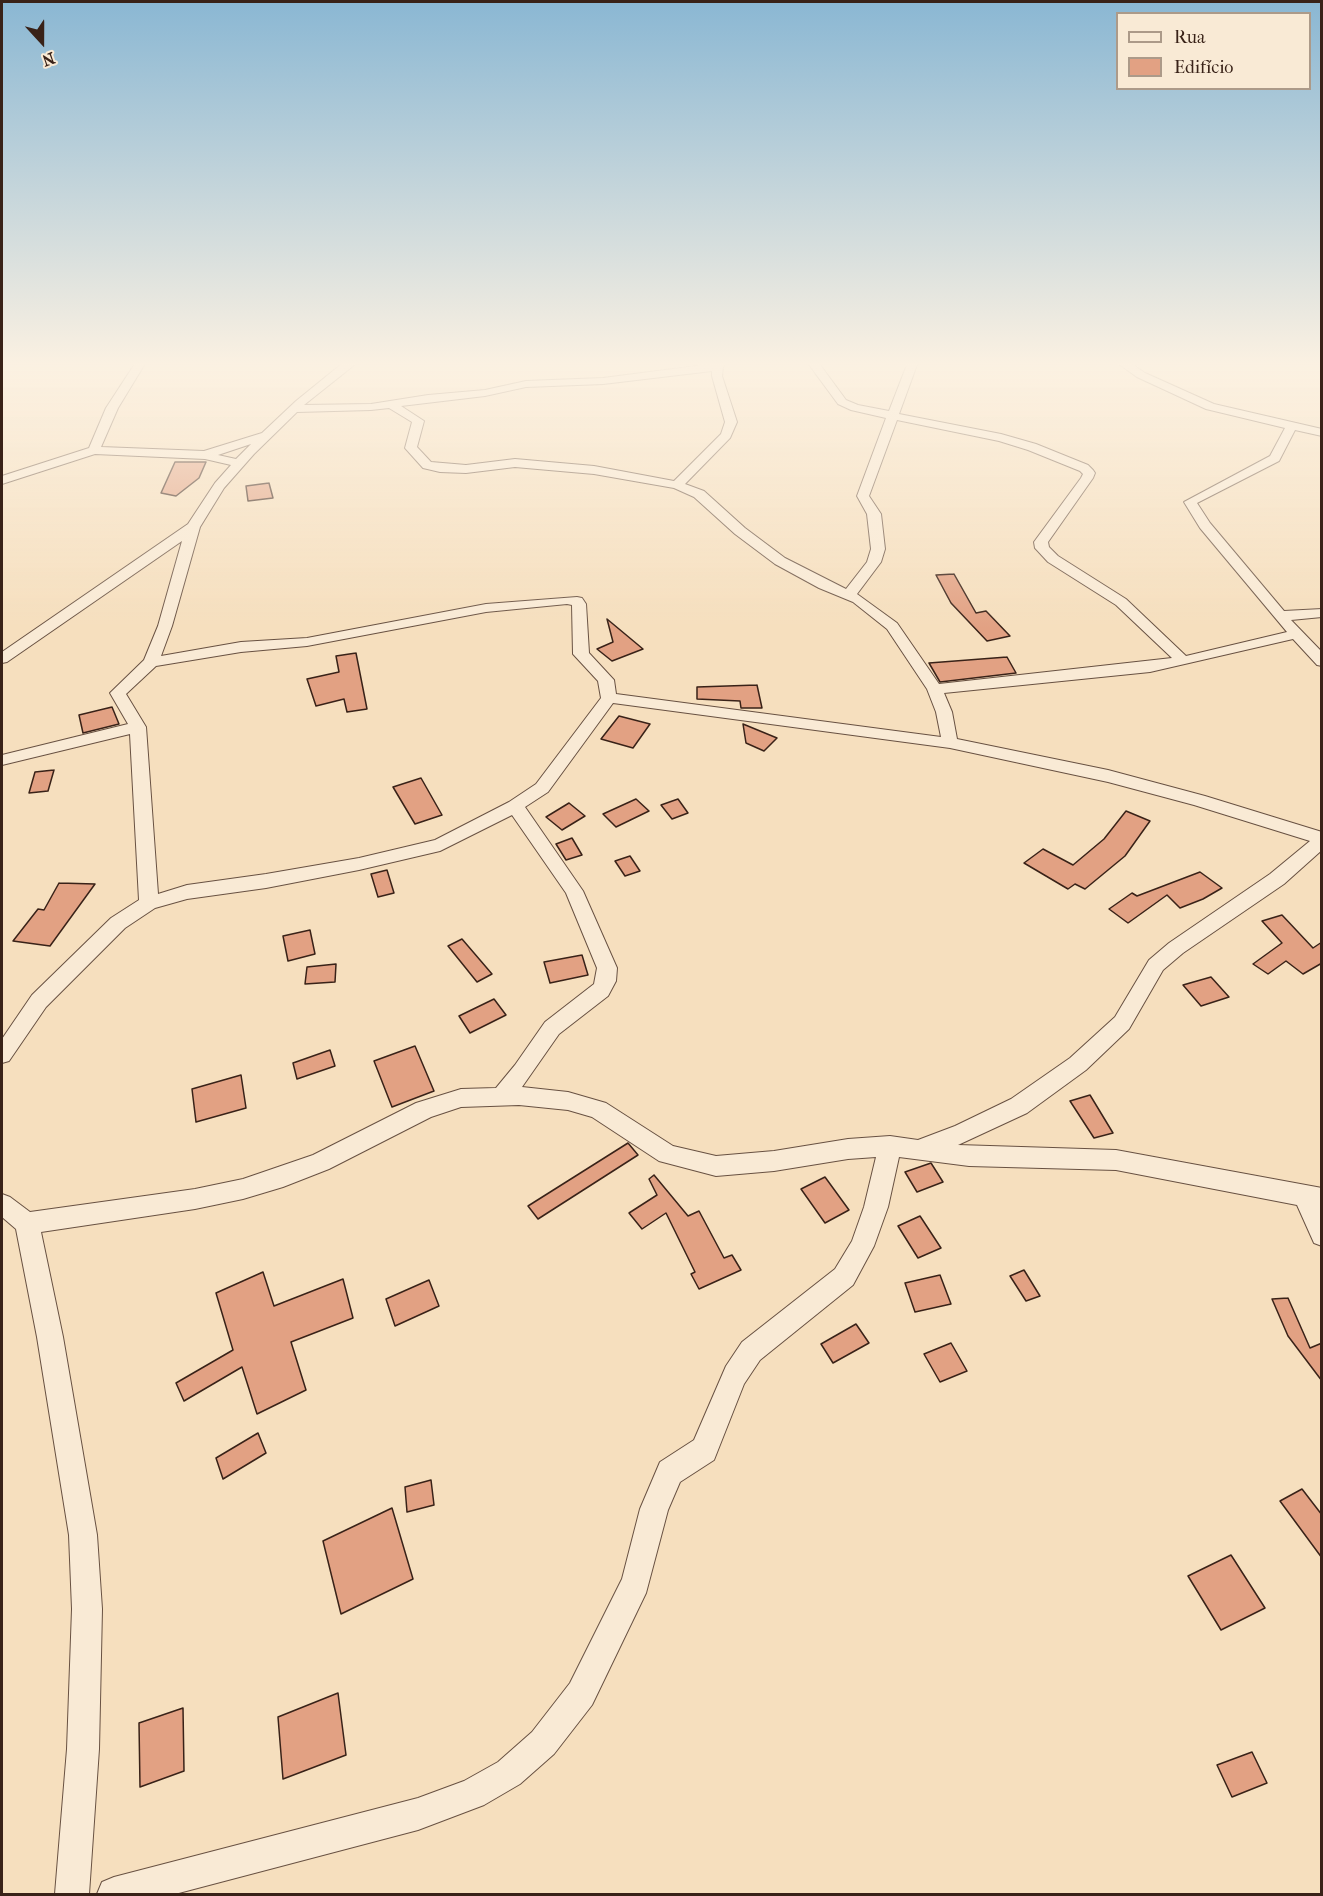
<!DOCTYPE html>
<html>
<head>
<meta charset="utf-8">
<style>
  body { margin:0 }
  #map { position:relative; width:1323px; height:1896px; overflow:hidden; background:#f6dfbe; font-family:"IM FELL French Canon",serif }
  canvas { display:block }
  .frame { position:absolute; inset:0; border:3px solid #392218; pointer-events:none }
  .legend { position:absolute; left:1116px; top:12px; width:195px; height:78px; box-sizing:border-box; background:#f9ead5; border:2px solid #ac9a89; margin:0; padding:8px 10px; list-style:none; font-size:18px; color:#392218 }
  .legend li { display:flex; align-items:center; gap:12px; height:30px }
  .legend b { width:30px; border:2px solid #ac9a89 }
  .north { position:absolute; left:12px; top:12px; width:60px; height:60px; -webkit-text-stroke:4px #f9ead5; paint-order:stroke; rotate:159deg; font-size:16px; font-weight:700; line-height:24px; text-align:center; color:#392218 }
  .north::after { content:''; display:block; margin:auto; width:21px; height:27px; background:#392218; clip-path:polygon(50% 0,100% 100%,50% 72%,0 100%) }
</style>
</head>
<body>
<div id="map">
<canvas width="1323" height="1896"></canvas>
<div class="frame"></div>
<ul class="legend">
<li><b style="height:8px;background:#f9ead5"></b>Rua</li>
<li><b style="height:16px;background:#e2a183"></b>Edifício</li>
</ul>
<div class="north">N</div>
</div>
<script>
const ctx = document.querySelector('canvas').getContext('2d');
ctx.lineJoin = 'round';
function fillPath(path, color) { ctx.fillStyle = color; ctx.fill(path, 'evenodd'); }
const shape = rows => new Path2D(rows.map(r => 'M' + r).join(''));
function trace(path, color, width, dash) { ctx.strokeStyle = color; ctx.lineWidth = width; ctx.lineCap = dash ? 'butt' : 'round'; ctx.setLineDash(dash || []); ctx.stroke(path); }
const building = shape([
  [175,462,206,462,199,478,176,496,161,493,175,462],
  [269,483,273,498,248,501,246,486,269,483],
  [954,574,976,613,986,611,1010,636,987,641,951,603,936,575,954,574],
  [607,619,643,649,612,661,597,649,613,642,607,619],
  [356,653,367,709,347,712,344,699,316,706,307,679,339,672,336,656,356,653],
  [1007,657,1016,673,940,682,929,663,1007,657],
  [757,685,762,708,741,708,740,701,697,699,697,687,757,685],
  [112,707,119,724,83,733,79,715,112,707],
  [619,716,650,724,633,748,601,739,619,716],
  [743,724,777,738,764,751,746,743,743,724],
  [54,770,48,791,29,793,35,772,54,770],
  [421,778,442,815,415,824,393,787,421,778],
  [636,799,649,811,616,827,603,814,636,799],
  [678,799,688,813,672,819,661,805,678,799],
  [569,803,585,816,562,830,546,817,569,803],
  [1126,811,1150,821,1125,856,1085,889,1075,884,1068,889,1024,863,1043,849,1073,865,1104,839,1126,811],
  [572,838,582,855,566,860,556,844,572,838],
  [630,856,640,871,625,876,615,861,630,856],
  [387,870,394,893,378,897,371,874,387,870],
  [1200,872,1222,888,1203,899,1180,908,1167,895,1128,923,1109,909,1132,893,1137,896,1200,872],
  [59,883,95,884,50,946,13,941,38,909,44,910,59,883],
  [1282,915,1313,948,1322,942,1322,963,1303,974,1286,961,1268,974,1253,964,1282,943,1262,921,1282,915],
  [310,930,315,954,288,961,283,936,310,930],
  [462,939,492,974,477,982,448,946,462,939],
  [582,955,588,975,550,983,544,962,582,955],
  [336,964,335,982,305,984,307,967,336,964],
  [1211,977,1229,997,1201,1006,1183,985,1211,977],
  [494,999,506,1015,470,1033,459,1016,494,999],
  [415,1046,434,1091,392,1107,374,1061,415,1046],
  [330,1050,335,1066,297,1079,293,1063,330,1050],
  [241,1075,246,1108,196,1122,192,1089,241,1075],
  [1090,1095,1113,1133,1094,1138,1070,1101,1090,1095],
  [628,1143,638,1155,538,1219,528,1206,628,1143],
  [931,1163,943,1182,917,1192,905,1172,931,1163],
  [654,1175,688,1216,699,1211,724,1258,732,1255,741,1270,699,1289,691,1274,695,1272,666,1213,642,1229,629,1213,657,1195,649,1179,654,1175],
  [825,1177,849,1210,825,1223,801,1189,825,1177],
  [920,1216,941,1248,918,1258,898,1226,920,1216],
  [1024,1270,1040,1296,1026,1301,1010,1276,1024,1270],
  [263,1272,274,1306,343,1279,353,1318,291,1342,306,1390,257,1414,242,1367,184,1401,176,1383,233,1350,216,1293,263,1272],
  [940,1275,951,1304,915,1312,905,1283,940,1275],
  [429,1280,439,1306,395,1326,386,1299,429,1280],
  [1288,1298,1310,1348,1322,1343,1322,1381,1288,1336,1272,1299,1288,1298],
  [856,1324,869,1343,833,1363,821,1344,856,1324],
  [951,1343,967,1371,940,1382,924,1354,951,1343],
  [258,1433,266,1453,223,1479,216,1458,258,1433],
  [431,1480,434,1505,407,1512,405,1487,431,1480],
  [1302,1489,1322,1515,1322,1558,1280,1501,1302,1489],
  [392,1508,413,1579,341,1614,323,1541,392,1508],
  [1231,1555,1265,1608,1221,1630,1188,1576,1231,1555],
  [338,1693,346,1755,283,1779,278,1717,338,1693],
  [183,1708,184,1771,140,1787,139,1723,183,1708],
  [1252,1752,1267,1783,1232,1797,1217,1765,1252,1752]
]);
fillPath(building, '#e2a183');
trace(building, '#392218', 1.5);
const minor = shape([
  [136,362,146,362,118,408,101,447,204,451,262,433,296,401,344,362,358,362,304,405,371,404,428,395,485,390,526,381,603,378,727,362,723,367,722,376,737,422,730,438,685,484,704,491,745,528,785,558,846,589,867,562,871,549,867,514,857,496,886,418,851,410,838,404,807,362,818,362,846,400,858,405,889,411,908,362,918,362,899,414,1001,434,1036,444,1088,465,1093,470,1095,473,1093,478,1048,542,1049,547,1058,556,1126,599,1186,656,1287,632,1200,528,1184,502,1270,456,1285,428,1206,409,1137,377,1116,362,1129,362,1145,373,1214,404,1322,429,1322,436,1295,430,1279,461,1197,503,1210,523,1284,611,1322,609,1322,617,1291,620,1322,652,1322,666,1317,665,1293,639,1150,672,944,693,952,712,957,739,1108,770,1205,796,1322,832,1322,850,1284,884,1183,953,1163,970,1129,1029,1086,1070,1027,1113,958,1145,1116,1150,1322,1188,1322,1246,1314,1243,1297,1205,1116,1170,969,1166,899,1157,888,1207,874,1246,853,1285,760,1360,744,1384,714,1460,680,1482,668,1510,646,1593,592,1705,554,1754,520,1784,484,1805,418,1830,175,1894,97,1894,102,1882,114,1877,418,1798,464,1781,498,1762,532,1732,570,1683,622,1579,640,1509,660,1462,694,1440,726,1366,742,1342,835,1269,852,1241,864,1207,876,1157,848,1159,774,1171,716,1176,659,1161,592,1117,568,1110,519,1105,461,1107,431,1117,329,1169,283,1187,243,1199,195,1209,41,1232,63,1337,97,1535,102,1609,99,1749,89,1894,55,1894,67,1749,72,1609,69,1535,37,1337,16,1229,2,1217,2,1194,10,1197,30,1212,195,1189,243,1179,313,1155,416,1103,461,1089,496,1088,515,1065,545,1022,594,984,597,968,566,893,512,815,440,851,359,870,266,888,187,899,155,908,125,928,46,1007,9,1061,2,1063,2,1039,32,995,111,918,139,900,130,734,2,765,2,755,128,724,110,693,144,660,158,626,182,541,7,662,2,663,2,652,188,524,215,483,231,465,205,459,95,454,2,484,2,476,89,448,106,408,136,362],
  [712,371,712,376,725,422,721,434,674,481,594,466,515,459,466,465,431,462,417,447,424,421,401,406,485,396,526,387,603,384,712,371],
  [389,408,412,422,405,448,423,468,440,472,466,473,515,467,594,474,674,488,694,497,735,534,775,564,819,588,853,602,887,629,927,689,936,712,941,737,616,694,614,680,589,653,586,604,582,598,577,597,486,604,307,638,241,642,161,656,172,626,200,527,224,488,254,454,297,412,371,410,389,408],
  [897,420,999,441,1028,450,1080,471,1083,474,1081,478,1034,542,1035,548,1048,562,1116,605,1172,658,939,684,897,623,857,594,881,562,885,549,881,514,869,496,897,420],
  [251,444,236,459,218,455,251,444],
  [567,604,572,605,573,654,598,681,601,698,536,784,509,802,435,840,359,858,266,874,187,885,158,894,146,727,126,694,156,666,241,652,307,646,486,612,567,604],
  [613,703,950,748,1108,782,1194,805,1310,841,1270,874,1169,943,1149,960,1115,1017,1070,1058,1011,1099,955,1126,918,1140,890,1136,848,1139,774,1151,716,1156,673,1146,606,1103,568,1092,522,1087,559,1034,608,996,616,981,617,968,583,891,525,807,548,792,613,703]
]);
trace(minor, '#685142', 2);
fillPath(minor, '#f9ead5');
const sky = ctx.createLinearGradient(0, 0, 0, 628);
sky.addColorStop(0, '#8ab7d3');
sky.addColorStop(0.58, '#fbf1e2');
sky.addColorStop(1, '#fbf1e200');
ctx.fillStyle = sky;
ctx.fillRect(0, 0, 1323, 628);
</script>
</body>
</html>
